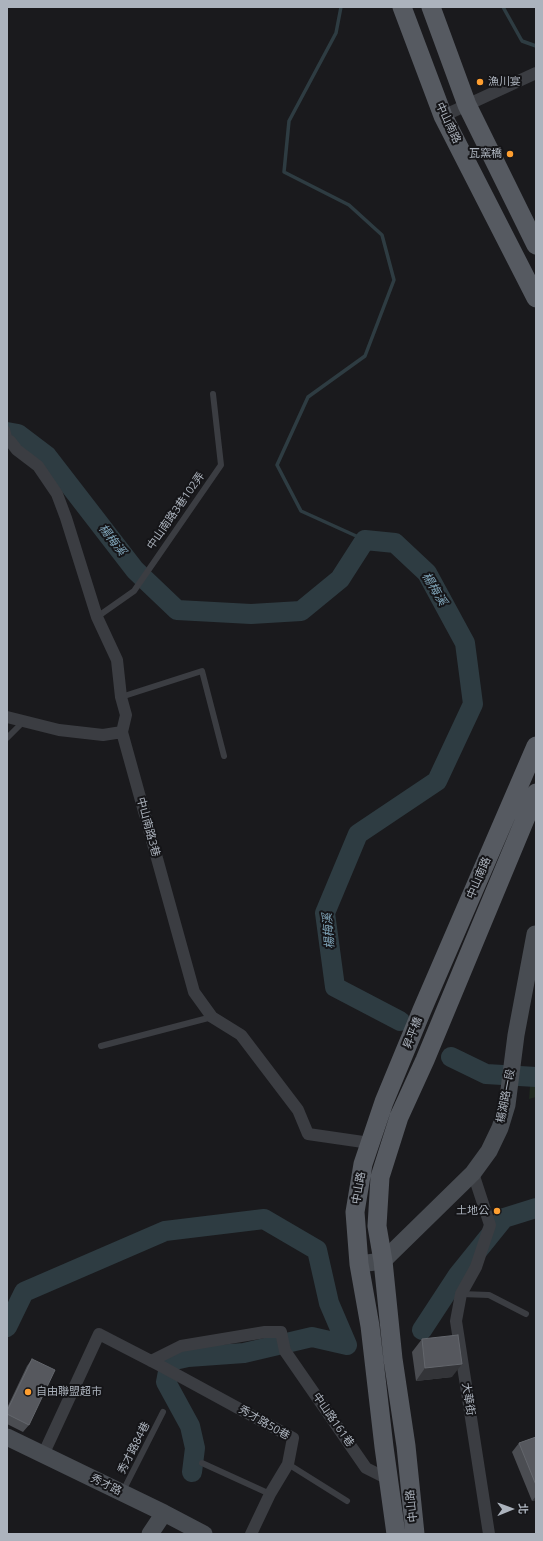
<!DOCTYPE html>
<html>
<head>
<meta charset="utf-8">
<style>
  body { margin:0 }
  #map { position:relative; width:543px; height:1541px; overflow:hidden; background:#1a1a1d; font-family:"Open Sans","Noto Sans TC",sans-serif }
  canvas { display:block }
  .frame { position:absolute; inset:0; border:8px solid #acb3bd; pointer-events:none }
  .north { position:absolute; left:491px; top:1489px; width:40px; height:40px; -webkit-text-stroke:3px #151518; paint-order:stroke; rotate:89deg; font-size:11px; font-weight:700; line-height:16px; text-align:center; color:#acb3bd }
  .north::after { content:''; display:block; margin:auto; width:14px; height:18px; background:#acb3bd; clip-path:polygon(50% 0,100% 100%,50% 72%,0 100%) }
</style>
</head>
<body>
<div id="map">
<canvas width="543" height="1541"></canvas>
<div class="frame"></div>
<div class="north">北</div>
</div>
<script>
const ctx = document.querySelector('canvas').getContext('2d');
ctx.lineJoin = 'round';
function fillPath(path, color) { ctx.fillStyle = color; ctx.fill(path, 'evenodd'); }
const shape = rows => new Path2D(rows.map(r => 'M' + r).join(''));
function trace(path, color, width, dash) { ctx.strokeStyle = color; ctx.lineWidth = width; ctx.lineCap = dash ? 'butt' : 'round'; ctx.setLineDash(dash || []); ctx.stroke(path); }
function label(font, color, halo, rows, align = 'center') {
  ctx.font = font + ' "Open Sans","Noto Sans TC",sans-serif'; ctx.lineWidth = 4; ctx.setLineDash([]); ctx.textBaseline = 'middle'; ctx.strokeStyle = halo; ctx.fillStyle = color; for (const [text, x, y, turn = 0] of rows) {
    ctx.save(); ctx.translate(x, y); ctx.rotate((+turn || 0) * Math.PI / 180); ctx.textAlign = isNaN(turn) ? turn : align; if (halo) ctx.strokeText(text, 0, 0); ctx.fillText(text, 0, 0); ctx.restore();
  }
}
fillPath(shape([
  [536,1084,536,1097,529,1099,530,1086]
]), '#1f281f');
trace(shape([
  [341,7,336,33,289,121,284,172,349,205,382,235,394,280,365,356,308,397,277,465,301,511,365,540],
  [503,7,522,41,536,46]
]), '#2e3c42', 3.5);
trace(shape([
  [7,432,18,434,47,456,135,570,177,610,251,614,301,611,340,579,365,540,395,543,427,573,465,643,473,704,437,781,358,834,325,913,335,987,400,1021],
  [451,1057,486,1074,536,1077],
  [7,1327,24,1292,165,1231,264,1219,317,1250,329,1303,347,1345],
  [422,1330,458,1275,504,1218,536,1208],
  [192,1472,195,1448,190,1426,166,1382,170,1361,188,1357,244,1353,312,1337,347,1345]
]), '#2e3c42', 20);
trace(shape([
  [7,429,10,441],
  [97,617,134,591,221,465,213,394],
  [121,697,202,671,224,756],
  [7,738,24,721],
  [101,1046,212,1017],
  [461,1294,489,1295,526,1314],
  [202,1463,270,1494],
  [288,1464,347,1501],
  [123,1491,163,1412]
]), '#3b3d42', 6);
trace(shape([
  [443,116,536,73],
  [10,441,17,450,38,466,57,494,66,518,97,617,117,660,121,697,126,715,122,732,194,992,212,1017,241,1035,298,1110,308,1134,370,1143],
  [7,717,59,730,103,735,122,732],
  [473,1173,490,1225,476,1267,461,1294,456,1321,489,1534],
  [151,1361,181,1346,265,1332,281,1332,285,1351,366,1468,388,1479],
  [43,1455,99,1334,159,1365,293,1438,288,1464,270,1494,251,1534]
]), '#3b3d42', 12);
trace(shape([
  [359,1264,383,1261,473,1173,489,1151,500,1128,507,1105,516,1035,535,934,536,934],
  [7,1437,164,1513,204,1534],
  [150,1534,164,1513]
]), '#484c52', 17);
trace(shape([
  [402,7,443,116,536,298],
  [431,7,467,105,536,245],
  [396,1534,384,1447,370,1326,359,1264,355,1212,363,1164,384,1102,422,1010,536,746],
  [415,1534,406,1446,393,1359,383,1261,377,1226,380,1177,399,1117,425,1060,536,793]
]), '#565a61', 19);
fillPath(shape([
  [422,1339,452,1377,416,1381,412,1352],
  [32,1359,29,1425,23,1432,7,1424,7,1408,27,1366],
  [536,1437,536,1500,532,1501,512,1452,519,1443]
]), '#4b4d52');
fillPath(shape([
  [462,1364,452,1377,416,1381,425,1368],
  [536,1496,536,1500,532,1501]
]), '#333438');
const building = shape([
  [458,1335,462,1364,425,1368,422,1339,458,1335],
  [32,1359,55,1370,29,1425,7,1414,7,1411,32,1359],
  [536,1437,536,1485,519,1443,536,1437]
]);
fillPath(building, '#56585e');
trace(building, '#63666c', 1);
for (const [x, y, r, color] of [
  [480,82,4,"#ff9f30"],
  [510,154,4,"#ff9f30"],
  [497,1211,4,"#ff9f30"],
  [28,1392,4,"#ff9f30"]
]) { const dot = new Path2D(); dot.arc(x, y, r, 0, 2 * Math.PI); ctx.fillStyle = color; ctx.fill(dot); trace(dot, '#151518', 1.5); }
label('11px', '#acb3bd', '#151518', [
  ["漁川宴",488,82],
  ["瓦窯橋",502,154,"right"],
  ["土地公",489,1211,"right"],
  ["自由聯盟超市",36,1392]
], 'left');
label('11px', '#acb3bd', '#151518', [
  ["中山南路",448,123,65],
  ["中山南路3巷102弄",176,511,-55],
  ["中山南路3巷",148,827,75],
  ["中山南路",479,878,-67],
  ["昇平橋",413,1033,-69],
  ["楊湖路一段",506,1096,-79],
  ["中山路",359,1188,-80],
  ["大華街",468,1399,81],
  ["中山路161巷",333,1420,55],
  ["秀才路50巷",264,1423,30],
  ["秀才路84巷",134,1448,-63],
  ["秀才路",106,1485,26],
  ["中山路",412,1506,-96]
]);
label('italic 12px', '#81a6ba', '#151518', [
  ["楊梅溪",112,540,52],
  ["楊梅溪",434,589,59],
  ["楊梅溪",329,931,-95]
]);
</script>
</body>
</html>
